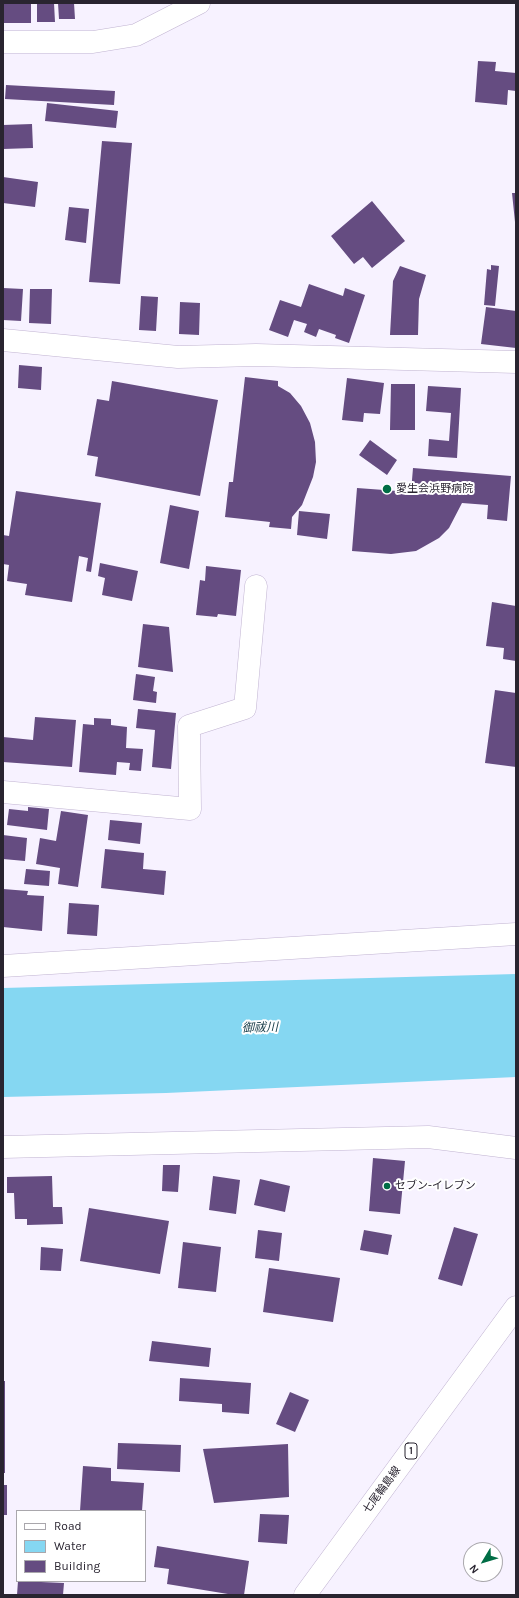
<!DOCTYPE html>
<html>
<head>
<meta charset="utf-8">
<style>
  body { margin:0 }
  #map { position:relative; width:519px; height:1598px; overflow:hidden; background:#f7f2ff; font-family:Karla,sans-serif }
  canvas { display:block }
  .frame { position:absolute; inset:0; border:4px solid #292430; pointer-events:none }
  .legend { position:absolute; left:16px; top:1510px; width:130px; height:72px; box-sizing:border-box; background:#fff; border:1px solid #a9a7ac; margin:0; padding:5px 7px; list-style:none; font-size:12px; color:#292430 }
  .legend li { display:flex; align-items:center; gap:8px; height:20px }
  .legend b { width:20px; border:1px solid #a9a7ac }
  .north { position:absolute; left:463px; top:1542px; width:40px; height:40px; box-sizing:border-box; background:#fff; border:1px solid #a9a7ac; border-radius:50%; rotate:232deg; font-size:11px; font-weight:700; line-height:16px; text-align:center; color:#292430 }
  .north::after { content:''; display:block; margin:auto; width:14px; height:18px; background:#006d45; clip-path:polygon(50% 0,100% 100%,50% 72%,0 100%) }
</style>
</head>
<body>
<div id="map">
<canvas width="519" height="1598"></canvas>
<div class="frame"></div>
<ul class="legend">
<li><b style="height:5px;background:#fff"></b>Road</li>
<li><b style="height:11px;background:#85d7f2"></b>Water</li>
<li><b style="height:11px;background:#654c81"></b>Building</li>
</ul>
<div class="north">N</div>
</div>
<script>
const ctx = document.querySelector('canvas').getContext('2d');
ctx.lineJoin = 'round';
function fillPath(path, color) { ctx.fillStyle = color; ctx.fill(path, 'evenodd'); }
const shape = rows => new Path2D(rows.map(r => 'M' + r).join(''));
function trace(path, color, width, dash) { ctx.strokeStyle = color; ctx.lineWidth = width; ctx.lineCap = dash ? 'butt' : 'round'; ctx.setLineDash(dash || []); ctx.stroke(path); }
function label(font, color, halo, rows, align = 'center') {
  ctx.font = font + ' Karla,"Noto Sans JP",sans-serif'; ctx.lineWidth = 4; ctx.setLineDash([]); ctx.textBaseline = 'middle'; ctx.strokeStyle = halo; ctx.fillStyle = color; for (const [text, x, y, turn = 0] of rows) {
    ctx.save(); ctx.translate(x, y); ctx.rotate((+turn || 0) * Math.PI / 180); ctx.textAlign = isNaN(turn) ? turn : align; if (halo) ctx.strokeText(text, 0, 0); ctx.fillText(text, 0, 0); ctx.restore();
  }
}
fillPath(shape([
  [516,974,516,1077,166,1093,3,1097,3,988]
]), '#85d7f2');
fillPath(shape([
  [3,3,31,3,31,23,3,23],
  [37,3,54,3,55,22,37,22],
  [58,3,74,3,75,19,59,19],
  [478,61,496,62,495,71,516,73,516,91,508,90,507,105,475,102],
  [6,85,115,91,114,105,5,99],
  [47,103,118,111,116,128,45,121],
  [32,124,33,148,3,149,3,125],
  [102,141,132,143,120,284,89,282],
  [3,177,38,182,35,207,3,203],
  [512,193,516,193,516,222,515,222],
  [372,201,405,241,372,268,363,257,354,264,331,236],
  [69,207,89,209,86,243,65,240],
  [491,265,499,266,495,306,484,305,487,269,491,270],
  [400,266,426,275,419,299,418,335,390,335,393,281],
  [309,284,343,296,345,288,365,295,349,343,335,338,336,335,319,329,316,337,304,332,307,324,294,320,288,337,269,330,280,300,301,307],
  [3,288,23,289,21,321,3,320],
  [30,289,52,289,51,324,29,323],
  [141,296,158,297,156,331,139,330],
  [180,302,200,303,199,335,179,334],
  [486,307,516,311,516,348,481,344],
  [19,365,42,367,41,390,18,388],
  [245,377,278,381,278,386,290,393,301,406,310,423,315,442,316,462,313,477,302,505,292,517,291,529,269,527,270,522,225,517,229,482,233,482],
  [347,378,384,383,380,414,364,413,363,422,342,420],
  [112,381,218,400,200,496,95,476,98,457,87,455,97,399,109,401],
  [391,384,415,384,415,430,390,430],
  [428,386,461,388,457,458,428,456,429,439,449,441,451,413,426,411],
  [370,440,397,460,387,475,359,455],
  [413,468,511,476,507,521,487,519,488,505,462,503,449,528,439,538,416,551,391,554,352,551,357,488,411,492],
  [16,491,101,503,91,572,86,571,88,558,79,556,72,602,25,595,27,584,7,581,9,565,3,564,3,535,9,536],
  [170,505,199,511,189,569,160,563],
  [299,511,330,514,327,539,297,535],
  [100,563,138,571,132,601,102,595,105,578,98,576],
  [206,566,241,570,236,616,218,614,217,617,196,615,200,580,205,581],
  [492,602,516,606,516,661,503,659,504,648,486,646],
  [143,624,169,627,173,672,138,667],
  [136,674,155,677,153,691,157,692,156,703,133,700],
  [495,690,516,693,516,767,485,763],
  [138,709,176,713,171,769,152,767,155,730,136,728],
  [35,717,76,720,72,767,3,762,3,737,33,740],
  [94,718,111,719,111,725,127,727,126,748,143,749,141,771,129,770,130,763,117,762,116,775,79,772,83,724,94,725],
  [28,807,49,809,47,830,7,825,9,809,28,811],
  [61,811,88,815,78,887,58,884,60,868,36,864,40,838,56,841],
  [110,820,142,823,140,844,108,840],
  [3,835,27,838,25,861,3,859],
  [105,849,144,853,143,869,166,871,164,895,101,888],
  [26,869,50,871,49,886,24,884],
  [3,889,28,891,27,895,44,896,42,931,3,927],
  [69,903,99,905,97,936,67,934],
  [373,1158,405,1161,400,1214,369,1211],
  [163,1165,180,1165,178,1192,162,1191],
  [52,1176,53,1207,62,1207,63,1224,27,1225,27,1219,15,1219,14,1193,7,1193,7,1177],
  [213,1176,240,1180,236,1214,209,1210],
  [260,1179,290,1186,285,1212,254,1205],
  [89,1208,169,1221,160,1274,80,1261],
  [454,1227,478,1234,462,1286,438,1279],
  [258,1230,282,1233,279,1261,255,1258],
  [364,1230,392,1235,388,1255,360,1250],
  [183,1242,221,1247,216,1292,178,1288],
  [41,1247,63,1249,61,1271,40,1270],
  [269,1268,340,1278,333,1322,263,1312],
  [152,1341,211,1348,209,1367,149,1361],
  [180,1378,251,1383,249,1414,222,1412,222,1404,179,1401],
  [3,1381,5,1381,5,1473,3,1473],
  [290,1392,309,1400,295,1432,276,1424],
  [118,1443,181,1445,180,1472,117,1469],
  [288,1444,289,1497,214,1503,203,1449],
  [83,1466,111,1468,111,1481,144,1483,142,1511,80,1511],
  [3,1485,7,1485,7,1515,3,1515],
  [260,1514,289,1515,287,1544,258,1542],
  [157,1546,249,1561,244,1595,234,1595,167,1584,169,1569,154,1567],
  [18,1581,64,1583,63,1595,17,1595]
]), '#654c81');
const minor = shape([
  [3,42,93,42,136,35,199,3],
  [3,340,178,357,256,355,516,362],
  [3,792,190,809,189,726,245,708,256,586],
  [3,966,516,934],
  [3,1147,428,1137,516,1148]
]);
const major = shape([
  [305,1595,516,1307]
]);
trace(minor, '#c0b3d1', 23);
trace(major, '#c0b3d1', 23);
trace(minor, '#fff', 22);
trace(major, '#fff', 22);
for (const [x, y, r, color] of [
  [387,489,5,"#006d45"],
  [387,1186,4,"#006d45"]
]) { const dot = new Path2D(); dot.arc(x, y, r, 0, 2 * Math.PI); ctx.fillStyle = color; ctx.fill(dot); trace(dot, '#fff', 1.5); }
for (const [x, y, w] of [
  [411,1451,12]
]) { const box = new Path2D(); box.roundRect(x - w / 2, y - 8, w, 16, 3); ctx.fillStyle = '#fff'; ctx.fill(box); trace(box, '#292430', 1); }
label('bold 10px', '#292430', null, [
  ["1",411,1451]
]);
label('11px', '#292430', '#fff', [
  ["愛生会浜野病院",396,489],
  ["セブン-イレブン",395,1186]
], 'left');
label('11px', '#292430', '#fff', [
  ["七尾輪島線",382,1490,-54]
]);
label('italic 12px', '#133945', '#fff', [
  ["御祓川",260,1028,-1]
]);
</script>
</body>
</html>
